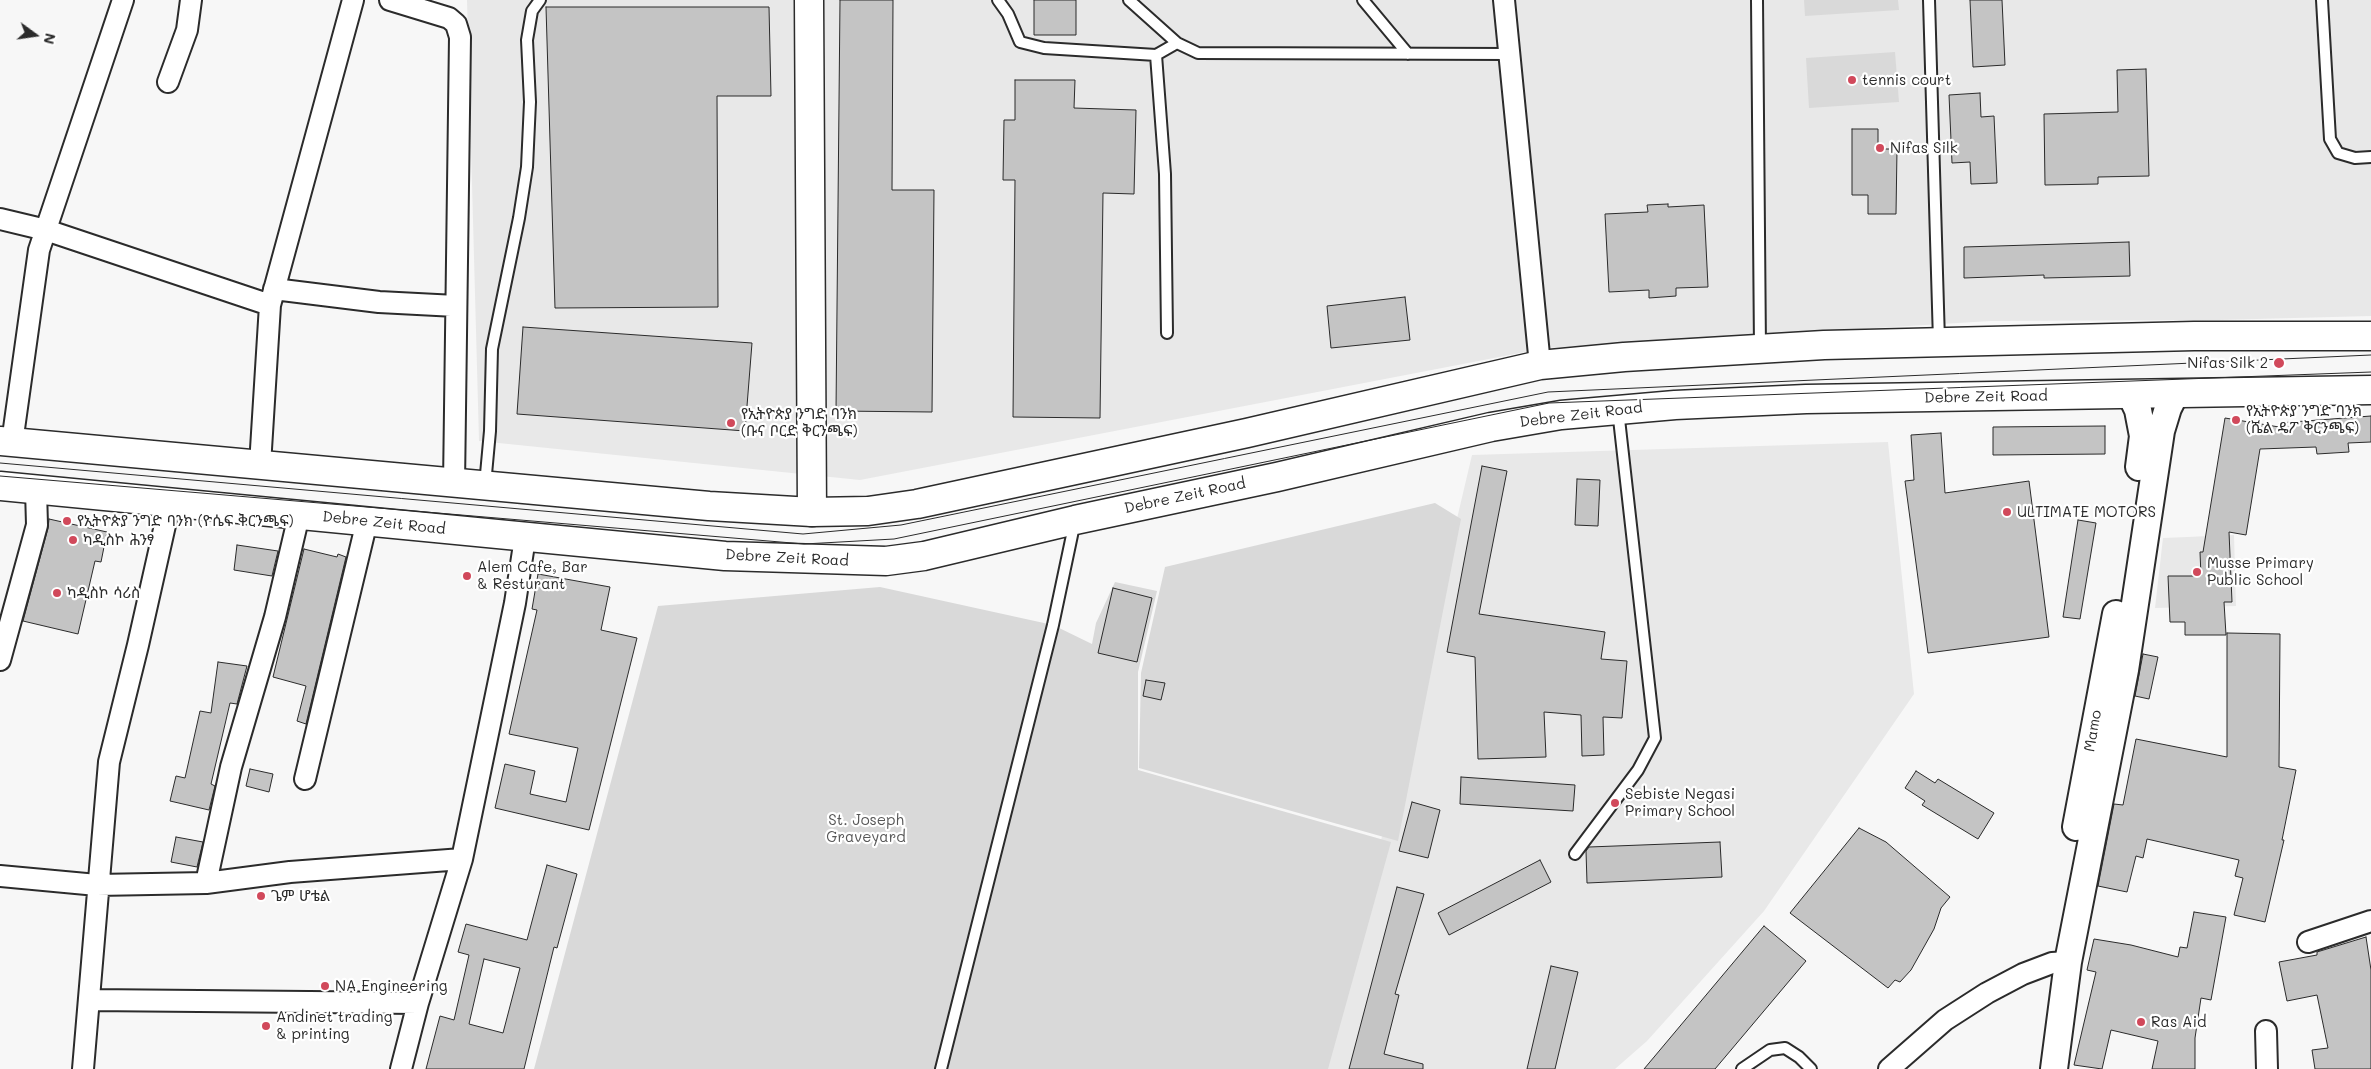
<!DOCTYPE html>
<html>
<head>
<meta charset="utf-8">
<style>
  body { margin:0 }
  #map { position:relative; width:2371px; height:1069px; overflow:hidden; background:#f7f7f7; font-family:Mali,sans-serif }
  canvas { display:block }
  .north { position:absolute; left:10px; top:10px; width:50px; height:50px; -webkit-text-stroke:4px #fff; paint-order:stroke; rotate:104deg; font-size:14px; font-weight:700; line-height:20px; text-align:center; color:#2b2b2b }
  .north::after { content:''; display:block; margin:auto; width:18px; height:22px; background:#2b2b2b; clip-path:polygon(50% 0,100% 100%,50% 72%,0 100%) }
</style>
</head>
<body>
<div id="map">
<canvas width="2371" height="1069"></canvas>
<div class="north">N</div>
</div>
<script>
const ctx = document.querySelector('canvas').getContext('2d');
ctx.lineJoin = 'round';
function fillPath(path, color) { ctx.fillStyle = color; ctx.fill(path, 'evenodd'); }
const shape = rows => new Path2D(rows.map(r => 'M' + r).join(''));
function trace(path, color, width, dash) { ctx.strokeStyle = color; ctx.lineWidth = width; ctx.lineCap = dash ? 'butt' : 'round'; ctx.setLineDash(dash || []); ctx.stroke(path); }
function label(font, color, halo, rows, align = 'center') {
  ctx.font = font + ' Mali,"Noto Sans Ethiopic",sans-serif'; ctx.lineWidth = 4.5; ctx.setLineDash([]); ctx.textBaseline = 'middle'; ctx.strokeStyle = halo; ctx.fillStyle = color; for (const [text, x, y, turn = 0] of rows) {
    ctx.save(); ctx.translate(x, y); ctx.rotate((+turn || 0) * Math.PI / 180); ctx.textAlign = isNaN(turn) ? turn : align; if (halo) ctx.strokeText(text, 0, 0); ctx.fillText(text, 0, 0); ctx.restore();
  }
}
fillPath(shape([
  [467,0,2371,0,2371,316,2218,320,1991,321,1546,348,860,480,479,441],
  [1888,442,1914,694,1764,911,1647,1041,1615,1069,1327,1069,1472,455],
  [2234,535,2236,606,2155,608,2163,538]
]), '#e8e8e8');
fillPath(shape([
  [1804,0,1898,0,1899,10,1805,16],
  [1895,52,1899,102,1809,108,1806,58],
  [1435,503,1461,519,1398,841,1139,768,1141,673,1165,567],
  [1115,582,1157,591,1138,672,1138,770,1391,842,1328,1069,534,1069,658,606,880,587,1053,625,1092,644,1096,623]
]), '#d9d9d9');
const building = shape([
  [840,0,893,0,892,190,934,190,932,412,836,411,840,0],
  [1034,0,1076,0,1076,35,1034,35,1034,0],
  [1970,0,2002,0,2005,65,1973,67,1970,0],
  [546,7,769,7,771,96,717,96,718,307,555,308,546,7],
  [2146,69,2149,176,2098,177,2098,184,2045,185,2044,114,2118,112,2117,70,2146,69],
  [1015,80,1075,80,1074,108,1136,110,1134,194,1103,193,1100,418,1013,417,1015,180,1003,180,1004,120,1015,120,1015,80],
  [1980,93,1981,117,1994,116,1997,183,1971,184,1970,162,1952,163,1949,95,1980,93],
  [1852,129,1878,129,1878,149,1897,149,1896,214,1868,214,1868,195,1852,195,1852,129],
  [1668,204,1668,207,1704,205,1708,287,1676,288,1676,296,1649,298,1649,290,1609,292,1605,214,1648,212,1647,205,1668,204],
  [2129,242,2130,276,2044,278,2044,275,1964,278,1964,247,2129,242],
  [1405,297,1410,340,1331,348,1327,306,1405,297],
  [523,327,752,343,745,431,517,414,523,327],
  [2371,416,2371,442,2348,443,2349,452,2317,454,2316,447,2260,449,2246,535,2229,532,2232,602,2224,602,2226,635,2185,635,2185,622,2170,622,2168,576,2201,576,2200,552,2203,552,2225,418,2279,427,2279,423,2371,416],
  [2105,426,2105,454,1993,455,1993,427,2105,426],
  [1941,433,1945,493,2029,481,2049,637,1928,653,1905,481,1914,480,1911,435,1941,433],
  [1482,466,1507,471,1479,614,1605,632,1601,659,1627,661,1622,718,1603,717,1604,755,1582,756,1581,715,1544,712,1546,757,1478,759,1475,657,1447,652,1482,466],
  [1577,479,1600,480,1598,526,1575,525,1577,479],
  [49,519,107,532,101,562,95,561,78,634,23,621,48,528,49,519],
  [2078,520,2096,523,2080,619,2063,617,2078,520],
  [237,545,278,551,272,576,234,570,237,545],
  [304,549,337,557,338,554,346,557,306,724,297,721,306,686,273,677,304,549],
  [538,574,610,587,601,630,637,638,589,830,495,808,505,764,535,771,530,794,566,802,578,748,509,734,537,610,532,609,538,574],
  [1113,588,1152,598,1137,662,1098,653,1113,588],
  [2227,633,2280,634,2279,767,2296,770,2282,840,2284,840,2265,922,2234,915,2243,878,2235,876,2239,860,2147,839,2143,858,2136,856,2127,892,2098,886,2114,804,2123,805,2136,739,2227,757,2227,633],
  [2143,654,2158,657,2149,699,2135,696,2143,654],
  [218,662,247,666,237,704,230,703,211,784,215,786,209,810,170,801,176,776,185,778,200,711,211,713,218,662],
  [1146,680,1165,683,1161,700,1143,696,1146,680],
  [250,769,273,774,269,792,246,786,250,769],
  [1916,771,1935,783,1938,779,1994,813,1978,839,1922,805,1925,801,1905,788,1916,771],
  [1461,777,1575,785,1573,811,1460,804,1461,777],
  [1412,802,1440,810,1428,858,1399,851,1412,802],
  [1859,828,1886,842,1950,897,1941,908,1934,929,1911,970,1900,982,1895,980,1888,988,1790,913,1859,828],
  [176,837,203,842,197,867,171,862,176,837],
  [1720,842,1722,877,1587,883,1586,851,1589,847,1720,842],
  [1540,860,1551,882,1449,935,1438,913,1540,860],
  [547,865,577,874,557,948,554,947,524,1069,426,1069,440,1016,454,1020,469,955,458,952,466,924,527,940,547,865],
  [484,959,520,968,503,1033,469,1024,484,959],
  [1397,887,1424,894,1395,994,1399,995,1384,1054,1423,1064,1423,1069,1349,1069,1397,887],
  [2194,912,2226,917,2211,1000,2201,998,2195,1038,2195,1069,2152,1069,2158,1041,2111,1030,2102,1069,2074,1065,2096,972,2087,970,2094,939,2131,945,2178,957,2180,947,2187,948,2194,912],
  [1764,926,1806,961,1715,1069,1644,1069,1764,926],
  [2366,937,2371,970,2371,1069,2315,1069,2312,1050,2328,1048,2317,995,2287,1001,2279,962,2317,955,2317,952,2366,937],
  [1551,966,1578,972,1555,1069,1527,1069,1551,966]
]);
fillPath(building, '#c4c4c4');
trace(building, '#2b2b2b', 1);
const service = shape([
  [998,0,1008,14,1020,42,1044,48,1156,55,1177,43],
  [1129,0,1177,43,1198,53,1510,54],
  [1363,0,1408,54],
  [1757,0,1760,348],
  [1929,0,1939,341],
  [2322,0,2330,139,2338,153,2355,158,2371,157],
  [1156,55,1165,174,1167,333],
  [485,485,490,431,492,349,519,218,527,167,530,102,527,40,532,11,540,0],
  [1575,854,1638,770,1655,738,1618,410],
  [941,1069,1053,625,1075,521],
  [1742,1069,1770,1050,1785,1048,1799,1057,1811,1069]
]);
const minor = shape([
  [390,0,449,18,456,24,460,37,454,484],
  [1504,0,1540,365],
  [168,82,187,30,191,0],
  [0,219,46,230,270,305],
  [274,289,379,302,456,306],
  [12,443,39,250,123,0],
  [260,465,270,305,353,0],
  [0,660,37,525,36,490],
  [305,779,367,521],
  [0,876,97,885,206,883,290,872,462,859],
  [206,883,231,767,275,617,299,515],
  [2308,942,2371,921],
  [90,1000,418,1003],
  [2266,1031,2267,1069],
  [83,1069,109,762,138,645,170,503],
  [401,1069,418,1003,462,859,515,603,525,538],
  [1889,1069,1945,1020,1987,993,2023,974,2052,963,2068,962]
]);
const tertiary = shape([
  [2131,395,2138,410,2143,436,2139,467],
  [2076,827,2116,614],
  [2054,1069,2068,962,2125,670,2161,431,2168,408,2175,394]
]);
const secondary = shape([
  [809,0,812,512]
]);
const primary = shape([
  [0,441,709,506,812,512,868,511,917,504,1247,433,1540,365,1624,357,1824,345,2194,336,2371,336],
  [0,486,725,556,886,561,924,556,1075,520,1277,477,1491,427,1561,415,1675,405,1806,399,2371,390]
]);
trace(service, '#2b2b2b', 14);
trace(minor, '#2b2b2b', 24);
trace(tertiary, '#2b2b2b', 30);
trace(secondary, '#2b2b2b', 31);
trace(primary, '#2b2b2b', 31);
trace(service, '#fff', 10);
trace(minor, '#fff', 20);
trace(tertiary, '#fff', 26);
trace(secondary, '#fff', 28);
trace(primary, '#fff', 28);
trace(shape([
  [0,463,803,534,901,525,1548,392,2371,355],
  [0,476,804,544,894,539,1549,403,2371,372]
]), '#2b2b2b', 1);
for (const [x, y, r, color] of [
  [1852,80,5,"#d1495b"],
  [1880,148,5,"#d1495b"],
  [2279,363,6,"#d1495b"],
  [2236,420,5,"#d1495b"],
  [731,423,5,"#d1495b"],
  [2007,512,5,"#d1495b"],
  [67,521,5,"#d1495b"],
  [73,540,5,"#d1495b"],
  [2197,572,5,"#d1495b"],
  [467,576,5,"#d1495b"],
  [57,593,5,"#d1495b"],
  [1615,803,5,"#d1495b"],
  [261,896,5,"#d1495b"],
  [325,986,5,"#d1495b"],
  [2141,1022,5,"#d1495b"],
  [266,1026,5,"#d1495b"]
]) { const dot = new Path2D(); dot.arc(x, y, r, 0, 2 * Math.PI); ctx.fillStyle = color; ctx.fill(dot); trace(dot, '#fff', 2); }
label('15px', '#2b2b2b', '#fff', [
  ["tennis court",1862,80],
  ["Nifas Silk",1890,148],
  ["Nifas Silk 2",2268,363,"right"],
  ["የኢትዮጵያ ንግድ ባንክ",2246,411],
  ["(ሼል ዴፖ ቅርንጫፍ)",2246,428],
  ["የኢትዮጵያ ንግድ ባንክ",741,414],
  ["(ቡና ቦርድ ቅርንጫፍ)",741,431],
  ["ULTIMATE MOTORS",2017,512],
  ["የኢትዮጵያ ንግድ ባንክ (ዮሴፍ ቅርንጫፍ)",77,521],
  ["ካዲስኮ ሕንፃ",83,540],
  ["Musse Primary",2207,563],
  ["Public School",2207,580],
  ["Alem Cafe, Bar",477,567],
  ["& Resturant",477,584],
  ["ካዲስኮ ሳሪስ",67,593],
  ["Sebiste Negasi",1625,794],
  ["Primary School",1625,811],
  ["ጌም ሆቴል",271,896],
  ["NA Engineering",335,986],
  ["Andinet trading",276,1017],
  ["& printing",276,1034],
  ["Ras Aid",2151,1022]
], 'left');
label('15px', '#2b2b2b', '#fff', [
  ["Debre Zeit Road",1986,397,-1],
  ["Debre Zeit Road",1581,415,-7],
  ["Debre Zeit Road",1185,496,-12],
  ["Debre Zeit Road",384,523,6],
  ["Debre Zeit Road",787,558,3],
  ["Mamo",2093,731,-80]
]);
label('15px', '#565656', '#fff', [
  ["St. Joseph",866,820],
  ["Graveyard",866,837]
]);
</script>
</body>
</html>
